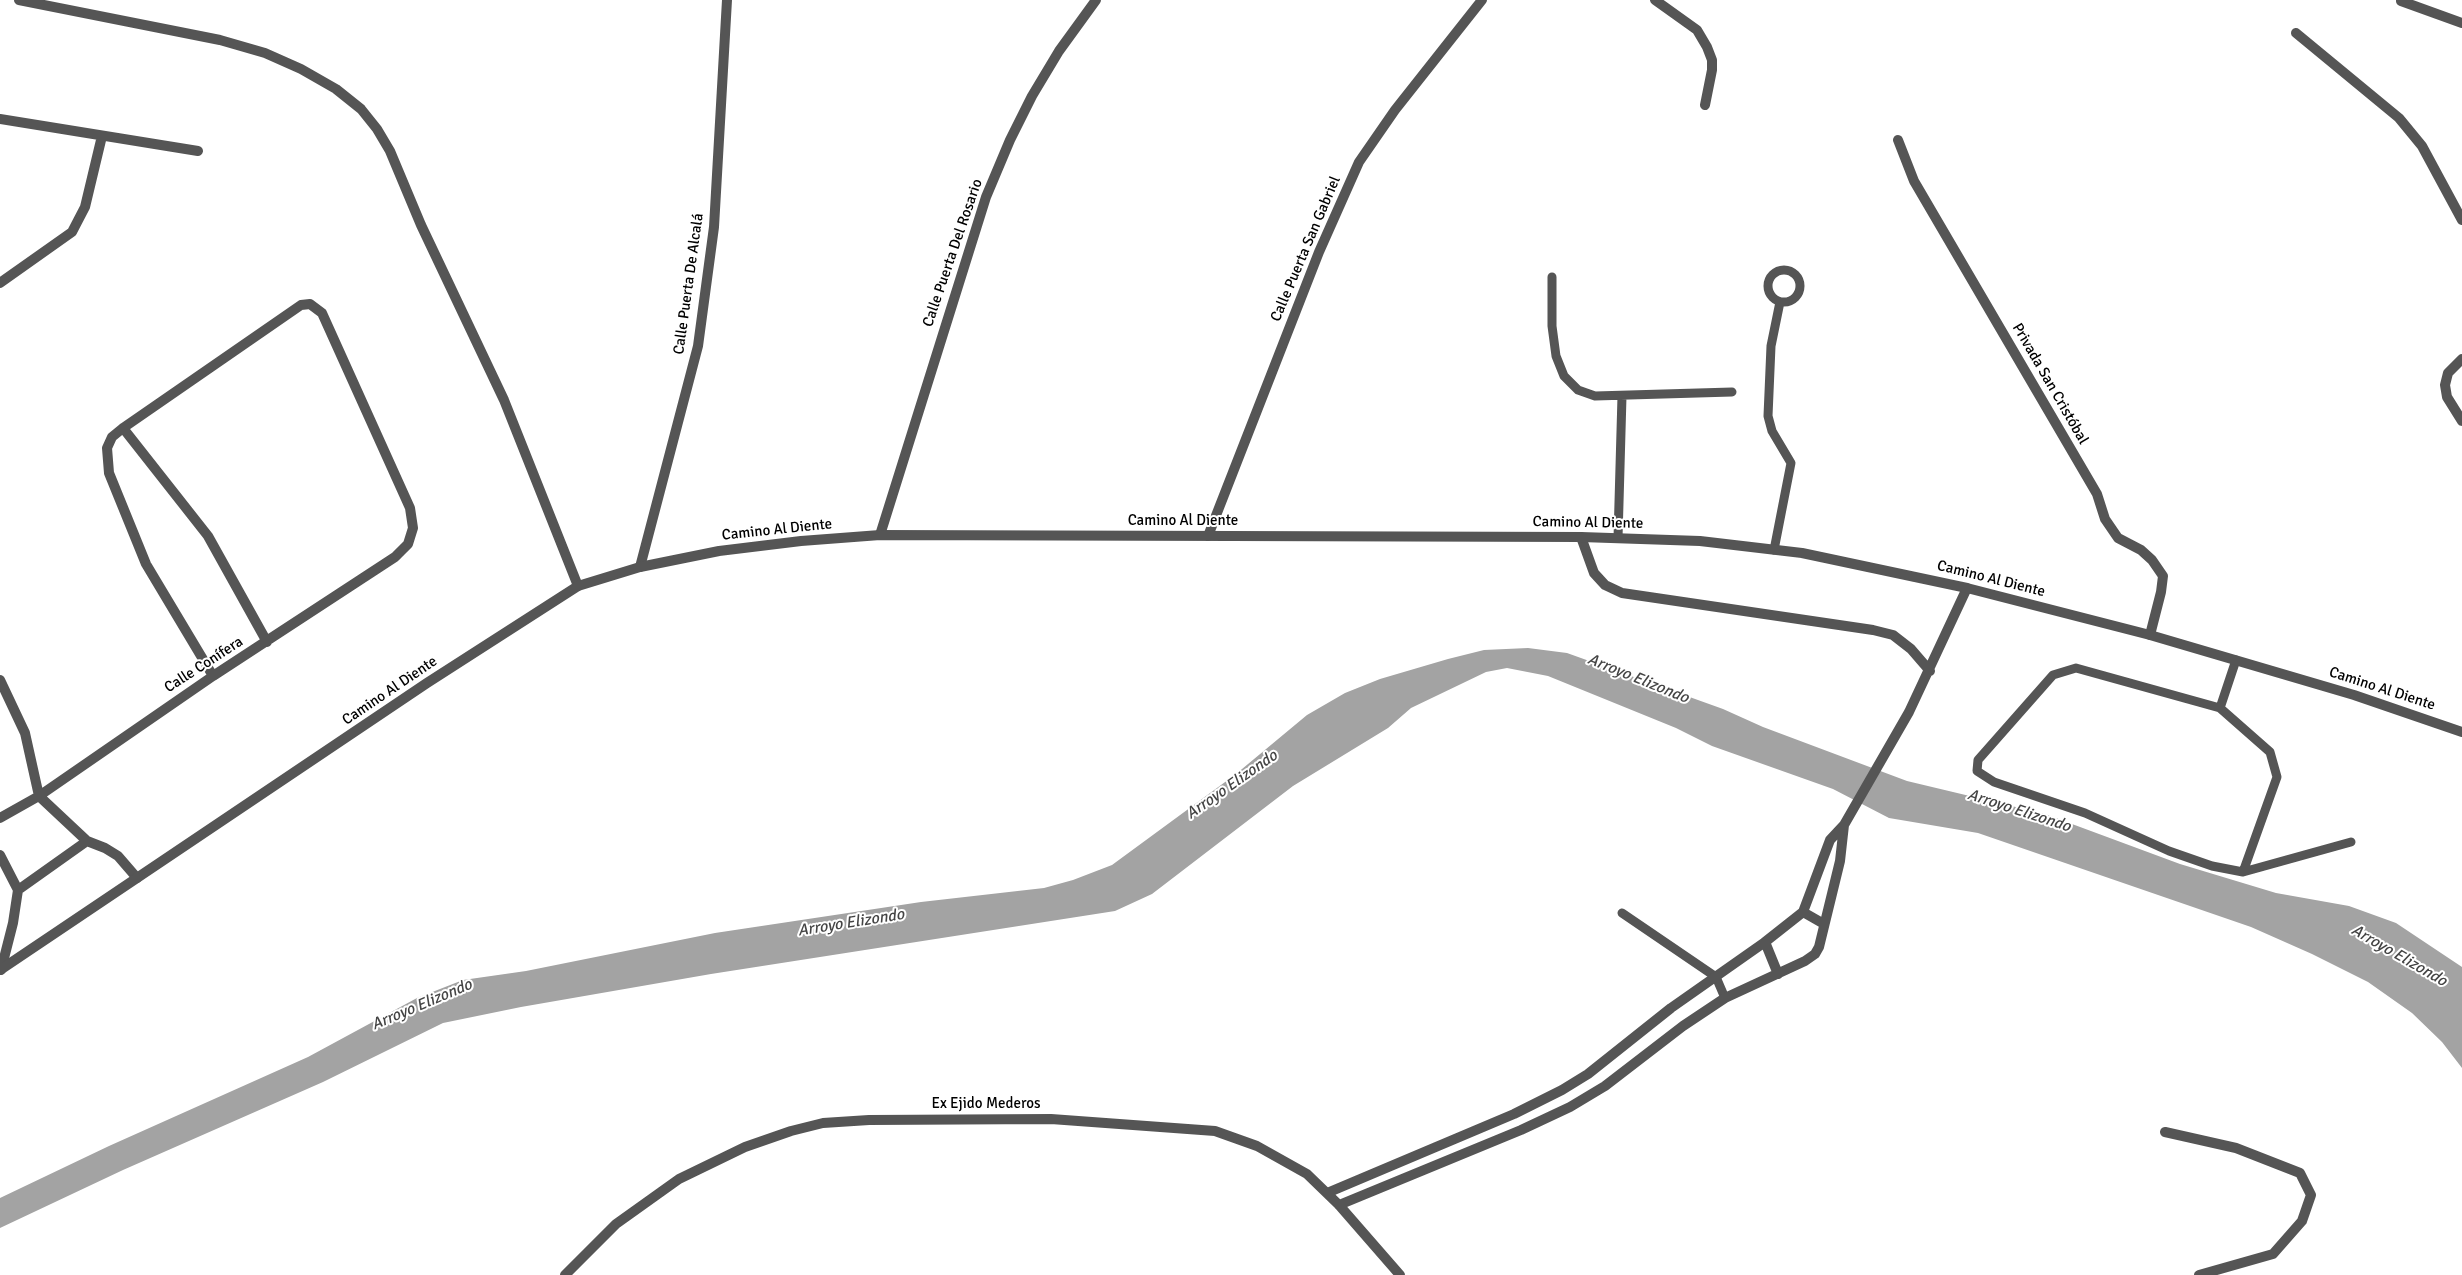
<!DOCTYPE html>
<html>
<head>
<meta charset="utf-8">
<style>
  body { margin:0 }
  canvas { display:block; background:#fff }
</style>
</head>
<body>
<canvas width="2462" height="1275"></canvas>
<script>
const ctx = document.querySelector('canvas').getContext('2d');
ctx.lineJoin = 'round';
function fillPath(path, color) { ctx.fillStyle = color; ctx.fill(path, 'evenodd'); }
const shape = rows => new Path2D(rows.map(r => 'M' + r).join(''));
function trace(path, color, width, dash) { ctx.strokeStyle = color; ctx.lineWidth = width; ctx.lineCap = dash ? 'butt' : 'round'; ctx.setLineDash(dash || []); ctx.stroke(path); }
function label(font, color, halo, rows, align = 'center') {
  ctx.font = font + ' Signika,sans-serif'; ctx.lineWidth = 4; ctx.setLineDash([]); ctx.textBaseline = 'middle'; ctx.strokeStyle = halo; ctx.fillStyle = color; for (const [text, x, y, turn = 0] of rows) {
    ctx.save(); ctx.translate(x, y); ctx.rotate((+turn || 0) * Math.PI / 180); ctx.textAlign = isNaN(turn) ? turn : align; if (halo) ctx.strokeText(text, 0, 0); ctx.fillText(text, 0, 0); ctx.restore();
  }
}
fillPath(shape([
  [1528,648,1567,653,1723,709,1763,727,1907,781,2045,814,2180,864,2276,893,2349,906,2396,923,2462,967,2462,1068,2442,1042,2412,1013,2368,982,2312,954,2251,927,1978,833,1889,818,1833,789,1712,746,1676,728,1548,676,1507,668,1486,672,1411,708,1388,728,1293,786,1152,894,1115,911,711,974,521,1007,443,1023,323,1082,123,1170,0,1228,0,1198,109,1146,308,1057,417,998,463,980,526,971,715,933,921,902,1044,888,1073,880,1112,865,1236,774,1307,715,1345,693,1380,679,1448,659,1484,650]
]), '#a3a3a3');
trace(shape([
  '1768 286a16 16 0 1 1 32 0a16 16 0 1 1-32 0Z',
  [1552,277,1552,326,1556,356,1564,376,1578,390,1595,396,1732,392],
  [1618,538,1622,396],
  [1774,550,1791,463,1772,431,1768,416,1771,346,1780,302],
  [2236,660,2220,708,2076,668,2053,675,1978,760,1977,771,1994,782,2085,813,2169,851,2212,866,2243,872,2351,842],
  [2220,708,2270,752,2277,777,2243,872],
  [1622,913,1716,977,1725,998]
]), '#555', 9);
trace(shape([
  [19,0,220,40,265,53,301,69,336,89,361,109,377,129,390,151,421,225,504,400,578,586],
  [1655,0,1697,30,1707,47,1712,60,1712,70,1705,105],
  [2401,1,2462,23],
  [2296,33,2399,118,2422,146,2462,220],
  [0,119,198,151],
  [1898,140,1914,181,2097,494,2105,519,2118,538,2141,550,2152,560,2163,576,2161,592,2150,635],
  [0,283,72,232,85,207,102,136],
  [2462,359,2448,373,2445,385,2447,397,2462,421],
  [123,428,208,536,267,642],
  [880,535,986,197,1010,140,1032,96,1059,51,1096,0],
  [1208,536,1319,252,1359,162,1395,110,1482,0],
  [1581,537,1594,573,1605,585,1622,593,1873,630,1893,635,1911,649,1930,671],
  [640,567,698,346,714,227,727,0],
  [0,680,25,733,39,796,87,841,105,848,118,856,137,878],
  [0,818,39,796,213,676,395,557,408,544,413,528,410,508,322,313,310,304,301,305,123,428,112,437,107,448,109,473,146,564,213,676],
  [0,855,18,890,13,923,1,970],
  [18,890,87,841],
  [1803,912,1824,924],
  [1765,942,1778,974],
  [2165,1132,2236,1148,2300,1173,2311,1195,2302,1221,2273,1254,2199,1275],
  [1327,1193,1514,1114,1562,1090,1588,1074,1671,1008,1765,942,1803,912,1830,840,1844,825,1909,712,1967,588],
  [1339,1205,1521,1130,1570,1107,1605,1086,1683,1026,1725,998,1805,961,1815,954,1819,947,1840,861,1844,825],
  [565,1275,616,1224,679,1179,745,1147,791,1131,823,1123,869,1120,1051,1119,1215,1131,1257,1146,1307,1174,1339,1205,1400,1275]
]), '#555', 10);
trace(shape([
  [0,970,427,683,578,586,640,567,719,551,801,541,880,535,1581,537,1700,541,1802,553,1967,588,2150,635,2354,695,2462,732]
]), '#555', 10);
label('15px', '#000', '#fff', [
  ["Calle Puerta San Gabriel",1306,249,-67],
  ["Calle Puerta Del Rosario",953,253,-71],
  ["Calle Puerta De Alcalá",689,284,-82],
  ["Privada San Cristóbal",2050,384,60],
  ["Camino Al Diente",1183,521],
  ["Camino Al Diente",1588,523,1],
  ["Camino Al Diente",777,530,-6],
  ["Camino Al Diente",1991,579,14],
  ["Calle Conífera",204,665,-33],
  ["Camino Al Diente",2382,689,18],
  ["Camino Al Diente",390,691,-34],
  ["Ex Ejido Mederos",986,1104]
]);
label('italic 16px', '#444', '#fff', [
  ["Arroyo Elizondo",1638,679,22],
  ["Arroyo Elizondo",1232,785,-35],
  ["Arroyo Elizondo",2019,811,18],
  ["Arroyo Elizondo",851,923,-9],
  ["Arroyo Elizondo",2399,956,30],
  ["Arroyo Elizondo",422,1005,-23]
]);
</script>
</body>
</html>
